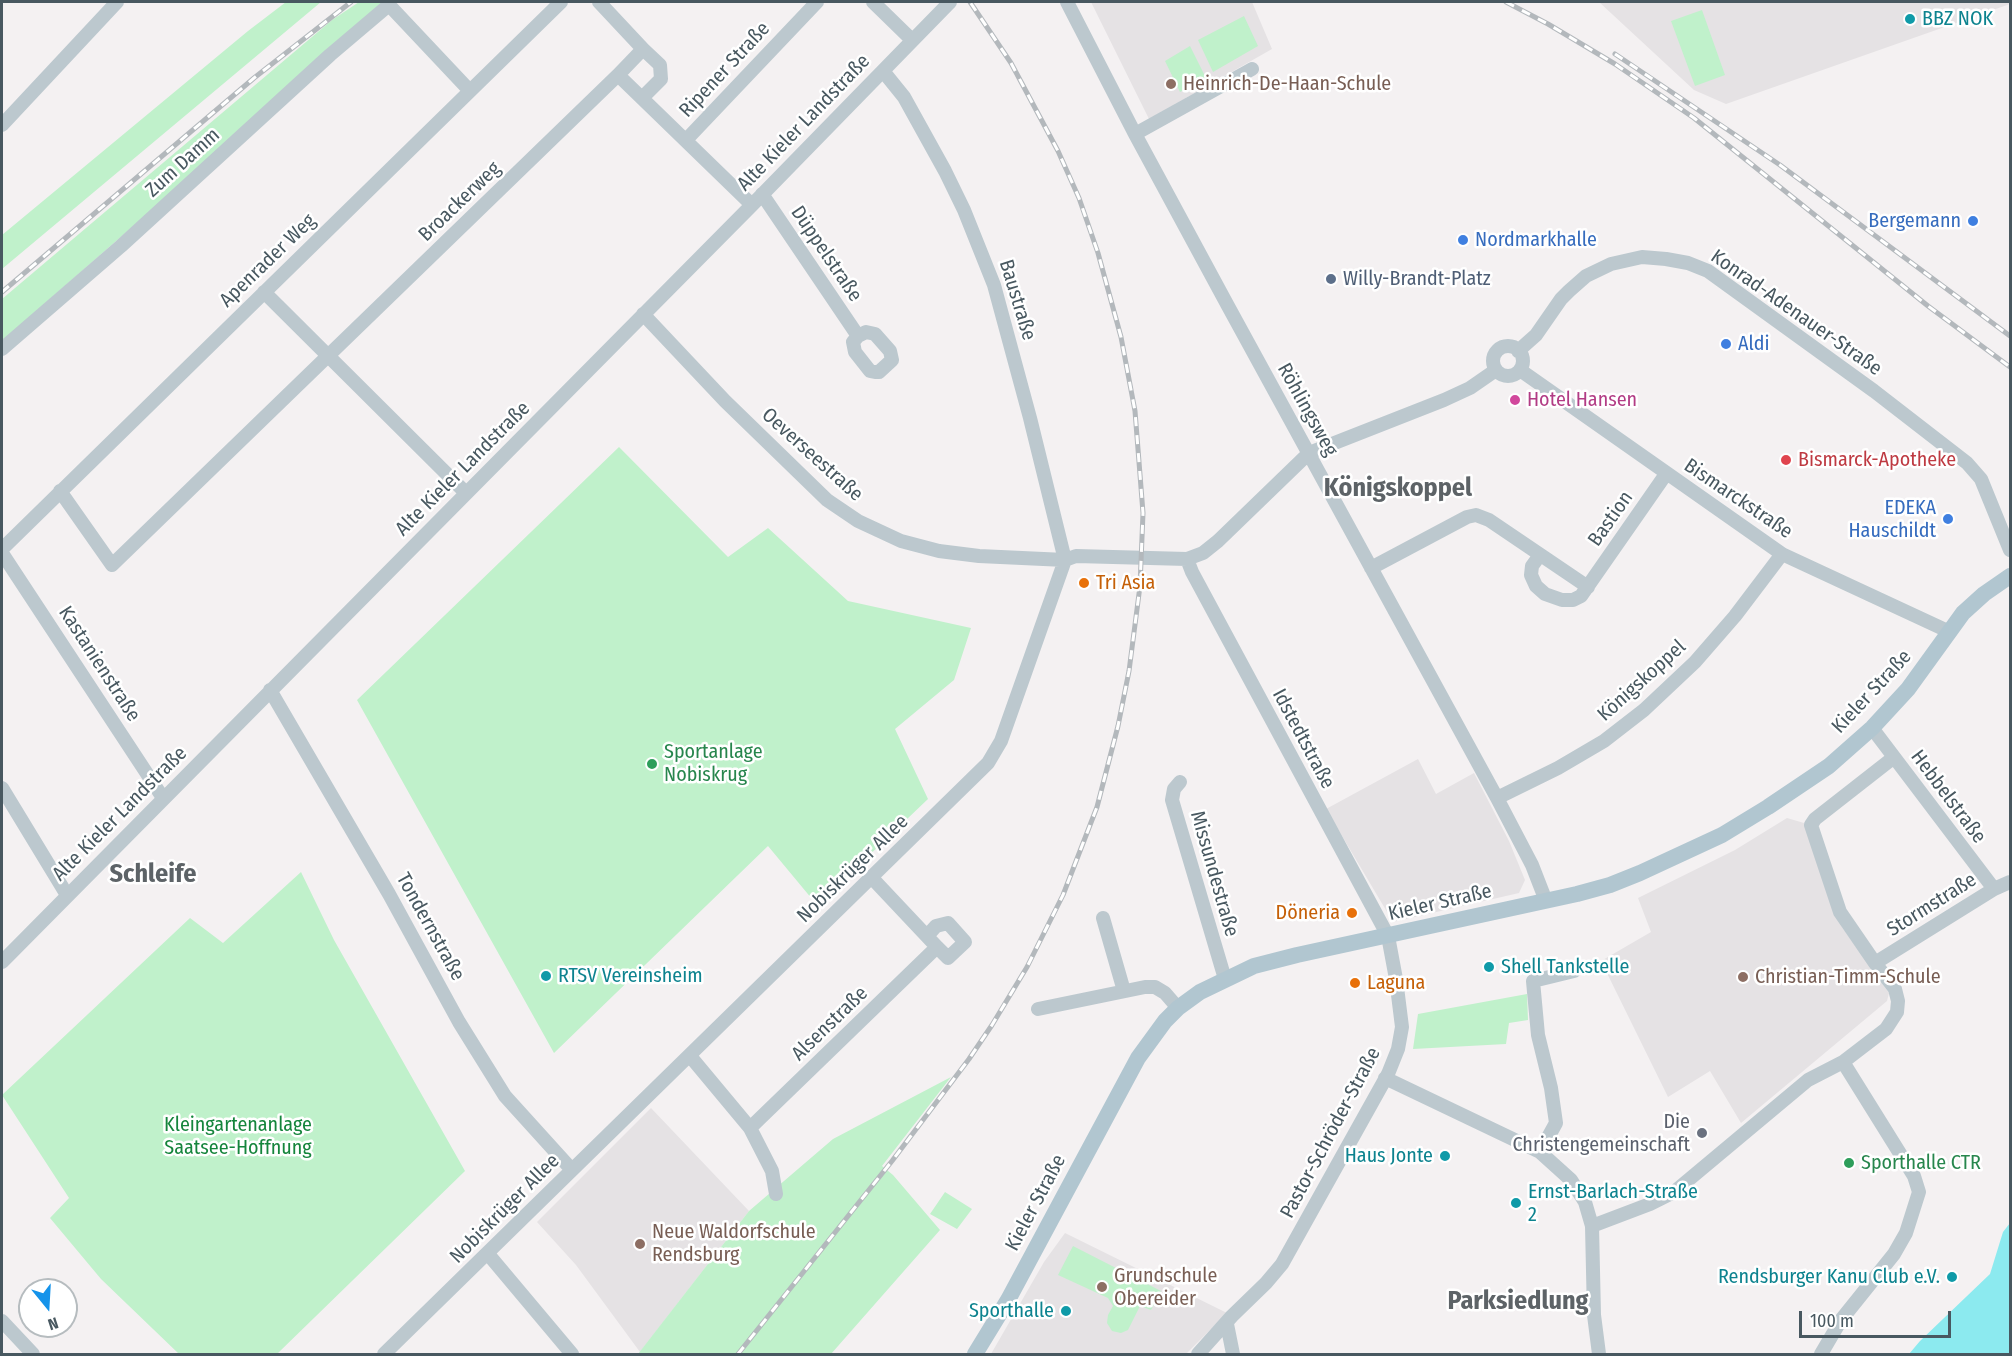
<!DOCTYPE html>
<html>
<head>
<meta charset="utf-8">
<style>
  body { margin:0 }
  #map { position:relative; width:2012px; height:1356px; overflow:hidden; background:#f4f1f2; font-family:"Fira Sans Condensed",sans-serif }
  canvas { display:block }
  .frame { position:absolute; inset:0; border:3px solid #485860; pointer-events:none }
  .north { position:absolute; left:18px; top:1278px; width:60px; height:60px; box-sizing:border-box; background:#fff; border:2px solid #b6bcbf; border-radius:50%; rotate:162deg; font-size:16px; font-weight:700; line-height:24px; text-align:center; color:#485860 }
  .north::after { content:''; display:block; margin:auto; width:21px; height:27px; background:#1593ea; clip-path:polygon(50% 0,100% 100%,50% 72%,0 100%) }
  .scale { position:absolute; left:1799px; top:1311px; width:152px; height:27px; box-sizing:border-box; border:3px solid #485860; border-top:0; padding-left:8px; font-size:18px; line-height:21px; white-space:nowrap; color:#485860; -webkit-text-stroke:4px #fff; paint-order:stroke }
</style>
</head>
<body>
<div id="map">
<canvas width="2012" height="1356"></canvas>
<div class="frame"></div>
<div class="north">N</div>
<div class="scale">100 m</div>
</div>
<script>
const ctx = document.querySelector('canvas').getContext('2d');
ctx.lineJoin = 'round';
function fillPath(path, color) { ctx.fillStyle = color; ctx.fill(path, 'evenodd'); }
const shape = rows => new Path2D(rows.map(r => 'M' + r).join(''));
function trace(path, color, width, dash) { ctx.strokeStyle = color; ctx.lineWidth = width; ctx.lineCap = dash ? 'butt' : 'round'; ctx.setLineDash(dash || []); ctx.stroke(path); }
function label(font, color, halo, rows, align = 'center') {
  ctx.font = font + ' "Fira Sans Condensed",sans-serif'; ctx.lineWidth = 5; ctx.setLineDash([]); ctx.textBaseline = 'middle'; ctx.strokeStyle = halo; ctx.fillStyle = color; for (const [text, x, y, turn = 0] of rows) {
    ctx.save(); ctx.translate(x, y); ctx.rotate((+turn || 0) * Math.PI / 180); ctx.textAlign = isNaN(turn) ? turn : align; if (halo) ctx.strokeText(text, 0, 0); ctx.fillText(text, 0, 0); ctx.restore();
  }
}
fillPath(shape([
  [1091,2,1252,2,1272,49,1149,119],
  [1599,2,2010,2,2010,4,1726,104,1694,90],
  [1418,759,1436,794,1474,773,1509,841,1525,880,1519,893,1393,922,1326,809],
  [1787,818,1804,823,1842,927,1889,993,1887,1001,1741,1123,1710,1071,1668,1097,1601,961,1651,932,1638,898,1735,850],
  [651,1108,749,1211,640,1352,576,1265,537,1222],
  [1065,1233,1227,1313,1186,1354,991,1354,1044,1262]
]), '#e5e2e4');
fillPath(shape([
  [286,2,321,2,2,269,2,235,248,31],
  [359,2,389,2,2,341,2,299,332,20],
  [1702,10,1725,75,1695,86,1671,21],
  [1244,16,1258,46,1213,72,1198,40],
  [1190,46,1206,78,1180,92,1165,61],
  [619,447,728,557,768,528,848,601,971,628,954,680,895,729,928,799,817,905,768,846,554,1053,357,700],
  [301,872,334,940,465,1171,277,1354,179,1354,101,1279,50,1218,69,1198,2,1095,190,918,223,943],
  [1527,994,1528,1020,1509,1023,1506,1044,1413,1049,1418,1014],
  [951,1077,882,1166,893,1175,940,1230,831,1354,638,1354,749,1211,833,1139],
  [945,1192,972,1209,957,1229,930,1214],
  [1073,1246,1161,1291,1151,1310,1140,1306,1128,1330,1121,1333,1112,1331,1107,1323,1108,1315,1113,1306,1108,1298,1058,1275]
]), '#c0f1cb');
fillPath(shape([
  [2010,1223,2010,1354,1909,1354,1920,1341,1990,1274,2003,1232]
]), '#8ceaef');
trace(shape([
  [599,2,643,49],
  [873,2,912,40],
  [1067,2,1135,134,1228,306,1497,798,1532,865,1546,901],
  [883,71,904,97,945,171,964,210,994,285,1030,418,1065,560],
  [642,98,661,79,660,65,643,49,618,75,752,205],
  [2,125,117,2],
  [1135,134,1252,69],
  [686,140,817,2],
  [762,194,858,336,853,342,855,352,870,371,875,372,879,372,892,360,890,351,875,334,866,332,858,336],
  [264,292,466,493],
  [643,314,725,401,827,500,858,521,901,541,939,551,979,556,1065,560,1076,556,1187,559,1203,553,1218,541,1309,453,1444,400,1470,388,1496,370],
  '1493 361a15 15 0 1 1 30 0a15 15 0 1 1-30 0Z',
  [2,349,121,246,330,55,389,5,470,91],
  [1518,351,1536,335,1561,299,1569,291,1586,276,1611,264,1642,257,1666,259,1688,263,1708,271,1874,391,1967,463,1981,479,2010,550],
  [1520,370,1782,554,1950,632],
  [60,491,112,565,618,75],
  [2,549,561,2],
  [2,553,163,798],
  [1540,555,1532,566,1531,575,1536,586,1545,594,1562,600,1573,600,1581,596,1666,474],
  [1187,559,1192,572,1388,936,1396,979,1402,1027,1398,1049,1388,1074,1282,1264,1266,1283,1232,1316,1198,1354],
  [1371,568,1467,517,1476,515,1489,520,1588,587],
  [270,690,389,894,459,1022,505,1096,572,1170],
  [1872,728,1994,889],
  [1180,782,1174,789,1172,800,1225,979],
  [2,788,67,895],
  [1497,798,1558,768,1604,741,1644,710,1695,662,1735,616,1782,554],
  [1103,918,1124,991],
  [927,936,936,926,948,923,965,942,948,958,937,947],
  [2,962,752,205,950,2],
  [1875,963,1994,889,2010,882],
  [1038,1009,1145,987,1155,987,1165,993,1178,1008],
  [690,1056,750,1128,772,1171,776,1194],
  [1385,1078,1540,1152,1571,1180,1585,1202,1592,1226,1594,1315,1599,1354],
  [750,1128,937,947,872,878],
  [1540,1152,1556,1123,1551,1088,1538,1035,1533,981,1574,971],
  [1592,1226,1650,1204,1674,1192,1808,1080,1843,1062,1886,1029,1897,1012,1898,1001,1895,989,1875,963,1840,912,1811,825,1815,819,1893,758],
  [488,1254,572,1354],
  [2,1321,33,1354],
  [1227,1324,1233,1354],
  [384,1354,988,763,1001,741,1065,560],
  [1821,1354,1841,1320,1894,1254,1906,1233,1919,1192,1914,1176,1843,1062]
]), '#bcc8ce', 14);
trace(shape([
  [975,1354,1008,1300,1138,1058,1165,1021,1178,1008,1200,992,1254,966,1297,955,1577,894,1610,885,1640,873,1722,835,1768,807,1829,766,1872,728,1908,689,1963,613,1984,594,2010,576]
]), '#b1c6d0', 16);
const rail = shape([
  [1506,2,1548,24,1615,64,1694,118,1928,306,2010,367],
  [1615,54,1780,165,2010,336],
  [2,292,254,78,351,2],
  [738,1354,892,1161,969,1059,992,1025,1027,967,1063,895,1097,807,1118,726,1129,671,1140,586,1143,513,1135,411,1121,337,1098,253,1079,198,1058,151,1011,63,970,2]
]);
trace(rail, '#b3b8bc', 5);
trace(rail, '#fff', 3, [9]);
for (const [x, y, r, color] of [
  [1910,19,6,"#0f9aa8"],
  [1171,84,6,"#8d6e63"],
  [1973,221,6,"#3f7fe0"],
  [1463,240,6,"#3f7fe0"],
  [1331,279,6,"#5c6f8a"],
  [1726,344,6,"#3f7fe0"],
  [1515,400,6,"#d1479c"],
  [1786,460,6,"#e0444e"],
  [1948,519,6,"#3f7fe0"],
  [1084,583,6,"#e8710a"],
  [652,764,6,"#2e9e5b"],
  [1352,913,6,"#e8710a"],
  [1489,967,6,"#0f9aa8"],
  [546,976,6,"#0f9aa8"],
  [1743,977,6,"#8d6e63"],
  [1355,983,6,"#e8710a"],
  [1702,1133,6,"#6b7280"],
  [1445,1156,6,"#0f9aa8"],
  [1849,1163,6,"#2e9e5b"],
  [1516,1203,6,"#0f9aa8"],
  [640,1244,6,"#8d6e63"],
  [1952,1277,6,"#0f9aa8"],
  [1102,1287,6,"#8d6e63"],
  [1066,1311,6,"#0f9aa8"]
]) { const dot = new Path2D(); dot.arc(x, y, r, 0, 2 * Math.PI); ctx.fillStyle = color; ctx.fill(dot); trace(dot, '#fff', 2); }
label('20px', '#0d838f', '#fff', [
  ["BBZ NOK",1922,19],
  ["Shell Tankstelle",1501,967],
  ["RTSV Vereinsheim",558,976],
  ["Haus Jonte",1433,1156,"right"],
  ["Ernst-Barlach-Straße",1528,1192],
  ["2",1528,1215],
  ["Rendsburger Kanu Club e.V.",1940,1277,"right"],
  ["Sporthalle",1054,1311,"right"]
], 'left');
label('20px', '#485860', '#fff', [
  ["Ripener Straße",725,70,-47],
  ["Alte Kieler Landstraße",804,123,-46],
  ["Zum Damm",183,163,-42],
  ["Broackerweg",460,202,-44],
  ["Düppelstraße",826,254,56],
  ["Apenrader Weg",268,261,-44],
  ["Baustraße",1017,300,73],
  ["Konrad-Adenauer-Straße",1796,313,35],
  ["Röhlingsweg",1307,410,61],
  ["Oeverseestraße",812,455,42],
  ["Alte Kieler Landstraße",463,469,-45],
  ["Bismarckstraße",1738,499,34],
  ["Bastion",1611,519,-55],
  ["Kastanienstraße",99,664,57],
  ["Königskoppel",1642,681,-42],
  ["Kieler Straße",1872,692,-47],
  ["Idstedtstraße",1303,739,62],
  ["Hebbelstraße",1948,797,53],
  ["Alte Kieler Landstraße",120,814,-45],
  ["Nobiskrüger Allee",853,869,-44],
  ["Missundestraße",1214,874,74],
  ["Kieler Straße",1440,903,-13],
  ["Stormstraße",1932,905,-32],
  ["Tondernstraße",430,927,61],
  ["Alsenstraße",830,1024,-44],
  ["Pastor-Schröder-Straße",1331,1133,-62],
  ["Kieler Straße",1036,1203,-62],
  ["Nobiskrüger Allee",505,1209,-45]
]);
label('20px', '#785e54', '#fff', [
  ["Heinrich-De-Haan-Schule",1183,84],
  ["Christian-Timm-Schule",1755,977],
  ["Neue Waldorfschule",652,1232],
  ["Rendsburg",652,1255],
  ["Grundschule",1114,1276],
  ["Obereider",1114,1299]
], 'left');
label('20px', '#366cbe', '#fff', [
  ["Bergemann",1961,221],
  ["Nordmarkhalle",1475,240,"left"],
  ["Aldi",1738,344,"left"],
  ["EDEKA",1936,508],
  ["Hauschildt",1936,531]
], 'right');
label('20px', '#4e5e75', '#fff', [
  ["Willy-Brandt-Platz",1343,279]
], 'left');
label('20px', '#b23c85', '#fff', [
  ["Hotel Hansen",1527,400]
], 'left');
label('20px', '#be3a42', '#fff', [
  ["Bismarck-Apotheke",1798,460]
], 'left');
label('20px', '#c56008', '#fff', [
  ["Tri Asia",1096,583],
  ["Döneria",1340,913,"right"],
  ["Laguna",1367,983]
], 'left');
label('20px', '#27864d', '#fff', [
  ["Sportanlage",664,752],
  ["Nobiskrug",664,775],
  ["Sporthalle CTR",1861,1163]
], 'left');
label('20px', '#5b616d', '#fff', [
  ["Die",1690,1122],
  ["Christengemeinschaft",1690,1145]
], 'right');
label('20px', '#15853c', '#fff', [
  ["Kleingartenanlage",238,1125],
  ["Saatsee-Hoffnung",238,1148]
]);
label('bold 26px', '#5d6367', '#fff', [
  ["Königskoppel",1398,489],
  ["Schleife",153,875],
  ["Parksiedlung",1518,1302]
]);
</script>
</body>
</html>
